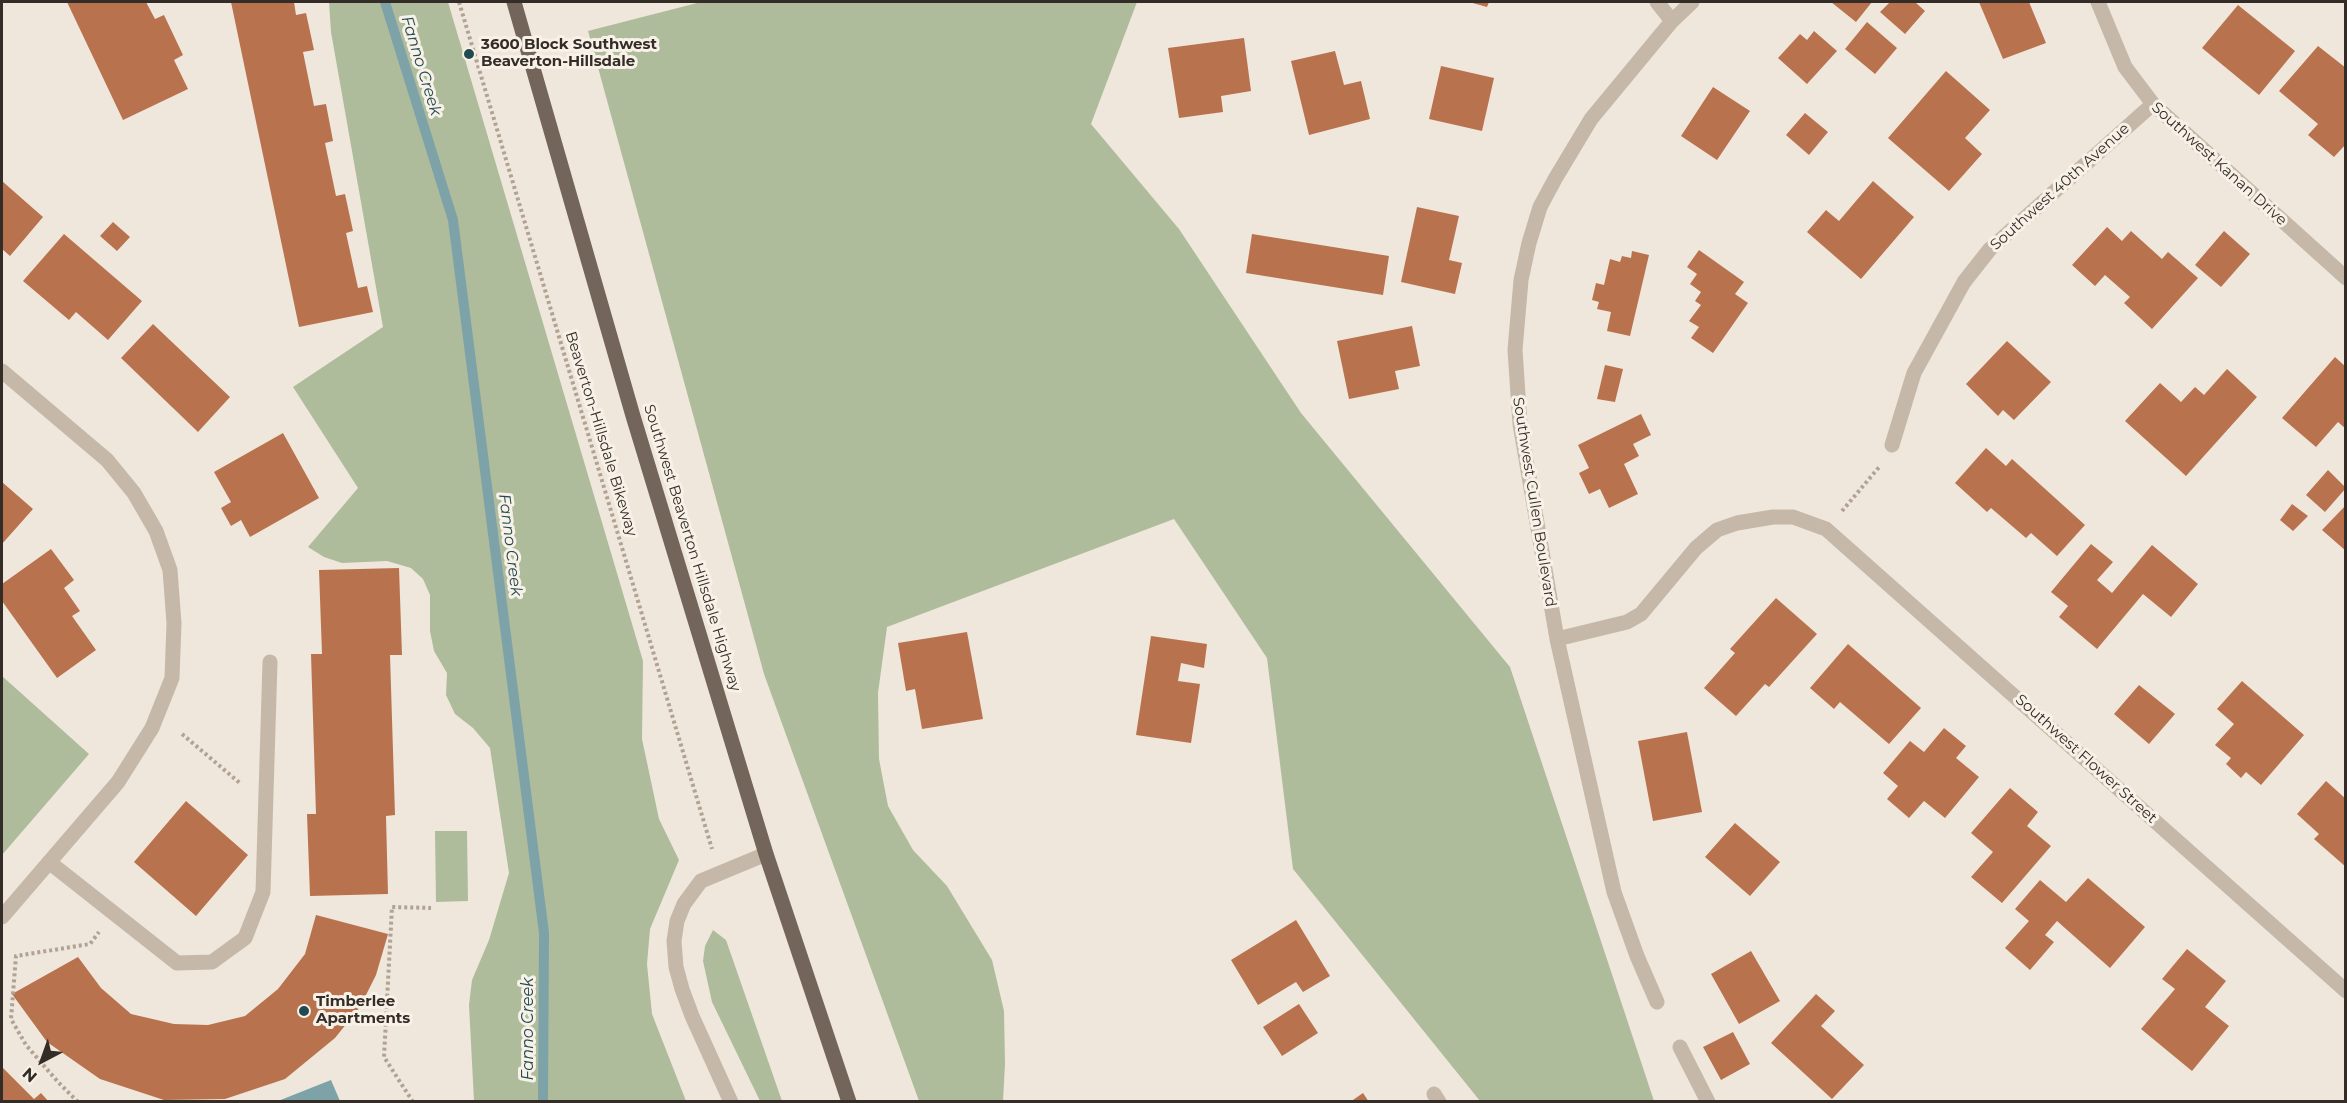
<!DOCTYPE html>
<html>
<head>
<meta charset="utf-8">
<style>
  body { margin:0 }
  #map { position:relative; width:2347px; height:1103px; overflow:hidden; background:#efe7db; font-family:Montserrat,sans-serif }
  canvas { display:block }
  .frame { position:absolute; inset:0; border:3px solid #332c27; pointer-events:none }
  .north { position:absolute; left:12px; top:1031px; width:60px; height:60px; -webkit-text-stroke:4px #f7f1e7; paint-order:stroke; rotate:221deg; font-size:16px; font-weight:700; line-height:24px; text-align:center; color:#332c27 }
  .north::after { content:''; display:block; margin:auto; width:21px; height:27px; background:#332c27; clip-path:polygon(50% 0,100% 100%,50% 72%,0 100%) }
</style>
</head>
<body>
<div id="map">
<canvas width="2347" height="1103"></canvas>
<div class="frame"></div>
<div class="north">N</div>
</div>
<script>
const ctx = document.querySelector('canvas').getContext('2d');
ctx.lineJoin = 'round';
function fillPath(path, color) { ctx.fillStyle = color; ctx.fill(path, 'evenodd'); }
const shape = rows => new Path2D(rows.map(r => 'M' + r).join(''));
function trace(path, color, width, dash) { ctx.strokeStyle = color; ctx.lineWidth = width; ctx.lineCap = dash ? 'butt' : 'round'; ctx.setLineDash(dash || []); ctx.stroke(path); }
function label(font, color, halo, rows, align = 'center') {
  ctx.font = font + ' Montserrat,sans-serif'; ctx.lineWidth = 6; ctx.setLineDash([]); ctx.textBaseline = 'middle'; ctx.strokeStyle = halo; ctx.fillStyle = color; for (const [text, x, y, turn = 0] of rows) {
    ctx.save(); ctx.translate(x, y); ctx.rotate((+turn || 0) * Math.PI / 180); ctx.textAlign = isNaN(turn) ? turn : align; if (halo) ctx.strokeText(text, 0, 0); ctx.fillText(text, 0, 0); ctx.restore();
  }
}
fillPath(shape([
  [329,2,448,2,643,661,642,739,659,819,679,860,650,929,647,964,652,1014,686,1101,474,1101,469,1005,472,980,489,940,509,873,490,748,473,728,455,714,446,695,447,673,434,651,430,631,430,595,423,579,411,568,387,561,342,563,324,557,308,547,358,488,293,387,383,327,331,32],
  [701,2,1137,2,1091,124,1179,229,1301,413,1510,667,1654,1101,1480,1101,1293,869,1267,658,1174,519,887,627,878,693,879,759,888,806,913,850,947,886,992,960,1004,1011,1005,1064,1003,1101,919,1101,764,674,588,31],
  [2,676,89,754,2,855],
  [435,831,467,831,468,901,436,902],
  [713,930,726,940,782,1101,760,1101,712,1002,703,961,705,946]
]), '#afbc9c');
fillPath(shape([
  [331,1080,340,1101,278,1101]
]), '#7da3a9');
trace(shape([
  [385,2,453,220,544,933,543,1102]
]), '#7da3a9', 10);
fillPath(shape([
  [67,2,146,2,155,19,164,15,183,55,174,60,188,89,123,120],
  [231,2,294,2,296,15,306,13,314,50,303,52,314,106,326,104,333,141,325,143,336,196,345,194,353,231,346,233,358,288,367,286,373,312,299,327],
  [1469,2,1489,2,1487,7],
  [1831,2,1872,2,1856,22],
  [1890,2,1915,2,1925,11,1905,34,1880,12],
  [1979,2,2029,2,2046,43,2003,59],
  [2238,5,2295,51,2259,95,2202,48],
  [1867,22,1897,48,1875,74,1845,49],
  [1814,31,1837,51,1807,84,1778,58,1800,34,1807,40],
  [1244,38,1251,91,1221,96,1223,112,1179,118,1168,48],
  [2318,46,2346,68,2346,144,2334,157,2308,135,2318,124,2279,91],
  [1335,51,1344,85,1361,81,1370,119,1309,135,1291,61],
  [1441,66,1494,78,1482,131,1429,119],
  [1946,71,1990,110,1965,138,1982,154,1949,191,1888,138],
  [1713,87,1750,111,1717,160,1681,136],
  [1805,113,1828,132,1809,155,1786,135],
  [2,181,43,217,10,256,2,249],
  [1873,181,1914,217,1861,279,1807,232,1826,210,1839,221],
  [1417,207,1459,216,1449,260,1462,263,1455,294,1401,282],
  [113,222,130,237,117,251,100,236],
  [2107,227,2122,241,2131,231,2162,259,2168,252,2198,278,2152,329,2124,303,2130,297,2105,275,2095,286,2072,265],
  [2224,231,2250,254,2221,287,2195,265],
  [64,234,142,301,108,340,76,312,69,320,23,281],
  [1252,234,1389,256,1383,295,1246,273],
  [1699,250,1744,282,1735,294,1748,303,1713,353,1691,338,1699,327,1689,321,1701,305,1695,301,1701,292,1690,284,1697,274,1687,267],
  [1632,251,1649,255,1630,336,1607,331,1611,312,1597,309,1599,302,1592,300,1596,283,1604,285,1610,259,1620,262,1622,256,1631,258],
  [153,324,230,397,198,432,121,358],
  [1412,326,1420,366,1395,371,1399,389,1349,399,1337,341],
  [2007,341,2051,382,2014,420,2003,410,1998,416,1966,384],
  [2335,357,2346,367,2346,429,2338,422,2316,447,2282,418],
  [1605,365,1623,369,1615,402,1597,399],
  [2227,369,2257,397,2186,476,2125,421,2160,383,2181,402,2195,387,2204,395],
  [1641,414,1651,435,1633,444,1639,456,1624,464,1638,494,1609,508,1600,489,1589,494,1579,473,1589,468,1578,445],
  [283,433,319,498,250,537,241,520,231,526,221,508,231,502,214,472],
  [1986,448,2006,466,2012,459,2085,525,2057,556,2031,533,2026,538,1991,508,1987,512,1955,483],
  [2328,470,2346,488,2325,512,2306,495],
  [2,482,33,509,2,544],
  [2292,504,2308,516,2293,531,2280,520],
  [2346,505,2346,551,2322,530],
  [2091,544,2113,562,2097,580,2112,593,2152,545,2198,584,2171,617,2143,594,2097,649,2059,617,2068,606,2051,592],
  [51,549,74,580,64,588,80,611,72,616,96,650,57,678,2,601,2,584],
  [399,568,402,655,390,655,395,815,386,816,388,894,310,896,307,814,316,814,311,654,322,654,319,570],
  [1776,598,1817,634,1769,687,1765,684,1736,716,1704,688,1735,653,1730,649],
  [967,632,983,719,922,729,915,689,906,691,898,643],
  [1151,636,1207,644,1204,668,1181,663,1178,681,1200,684,1191,743,1136,735],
  [1848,644,1921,708,1889,744,1840,702,1834,709,1810,688],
  [2242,681,2304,735,2261,785,2246,772,2241,778,2226,764,2231,758,2215,745,2234,724,2217,709],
  [2139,685,2175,714,2149,744,2114,714],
  [1944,728,1966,746,1956,758,1979,777,1945,818,1924,801,1909,818,1887,799,1898,786,1883,773,1910,741,1924,752],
  [1687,732,1702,812,1653,821,1638,741],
  [2326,781,2346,799,2346,867,2314,839,2319,834,2297,814],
  [2010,788,2038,812,2027,826,2051,846,2002,903,1971,877,1993,852,1971,833],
  [186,801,248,855,196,916,134,862],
  [1735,823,1780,862,1750,896,1705,857],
  [2088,878,2145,927,2110,968,2057,921,2045,935,2054,942,2030,970,2005,948,2029,921,2015,909,2040,880,2066,902],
  [316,915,388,934,376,975,360,1007,335,1038,285,1079,225,1099,164,1100,100,1079,47,1042,12,994,78,957,101,988,131,1014,174,1024,208,1025,245,1016,278,989,305,954],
  [1296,920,1330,976,1303,992,1296,982,1258,1005,1231,960],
  [2187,949,2226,981,2205,1007,2229,1026,2192,1071,2141,1029,2175,989,2162,979],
  [1751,951,1780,1001,1739,1024,1711,974],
  [1816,994,1835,1011,1821,1026,1864,1065,1832,1099,1771,1043],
  [1299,1004,1318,1033,1282,1056,1263,1027],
  [1733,1032,1750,1064,1721,1080,1703,1047],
  [2,1067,34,1099,41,1093,49,1102,2,1102],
  [1363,1093,1369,1102,1350,1102]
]), '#b9724e');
trace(shape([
  [459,2,712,849],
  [1842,511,1880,466],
  [182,734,241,784],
  [78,1102,58,1082,26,1045,11,1019,16,956,90,944,99,932],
  [413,1102,384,1057,392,907,431,908]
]), '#b1a293', 4, [3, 3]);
trace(shape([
  [1657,2,1672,21],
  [2098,2,2125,67,2153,104,2346,278],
  [2,371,107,460,134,493,156,531,170,570,174,623,172,678,152,728,118,782,2,917],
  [1892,445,1914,373,1964,282,1990,249,2153,104],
  [1557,639,1627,622,1641,614,1696,548,1717,530,1737,523,1773,517,1793,517,1826,529,2346,991],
  [49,862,177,963,212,962,245,938,263,892,270,662],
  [1657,1002,1637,956,1614,892,1557,639,1520,424,1515,350,1521,280,1529,243,1540,207,1555,179,1591,119,1672,21,1692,2],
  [1680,1047,1708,1102],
  [1434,1094,1439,1102],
  [731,1102,692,1016,682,989,676,967,674,941,677,921,684,904,701,881,766,854]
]), '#c5b8a8', 15);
trace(shape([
  [514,2,633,416,766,854,849,1102]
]), '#74655a', 15);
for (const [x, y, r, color] of [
  [469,54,6,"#214950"],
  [304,1011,6,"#214950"]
]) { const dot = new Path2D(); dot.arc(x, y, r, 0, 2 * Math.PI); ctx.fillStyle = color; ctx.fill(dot); trace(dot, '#f7f1e7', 2); }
label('bold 15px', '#332c27', '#f7f1e7', [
  ["3600 Block Southwest",481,45],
  ["Beaverton-Hillsdale",481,62],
  ["Timberlee",316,1002],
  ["Apartments",316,1019]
], 'left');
label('15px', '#332c27', '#f7f1e7', [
  ["Southwest Kanan Drive",2219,164,42],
  ["Southwest 40th Avenue",2060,187,-42],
  ["Beaverton-Hillsdale Bikeway",601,434,73],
  ["Southwest Cullen Boulevard",1534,502,81],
  ["Southwest Beaverton Hillsdale Highway",692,548,73],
  ["Southwest Flower Street",2086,759,42]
]);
label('italic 16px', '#214950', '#f7f1e7', [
  ["Fanno Creek",421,66,73],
  ["Fanno Creek",510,545,83],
  ["Fanno Creek",528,1029,-90]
]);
</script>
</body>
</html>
